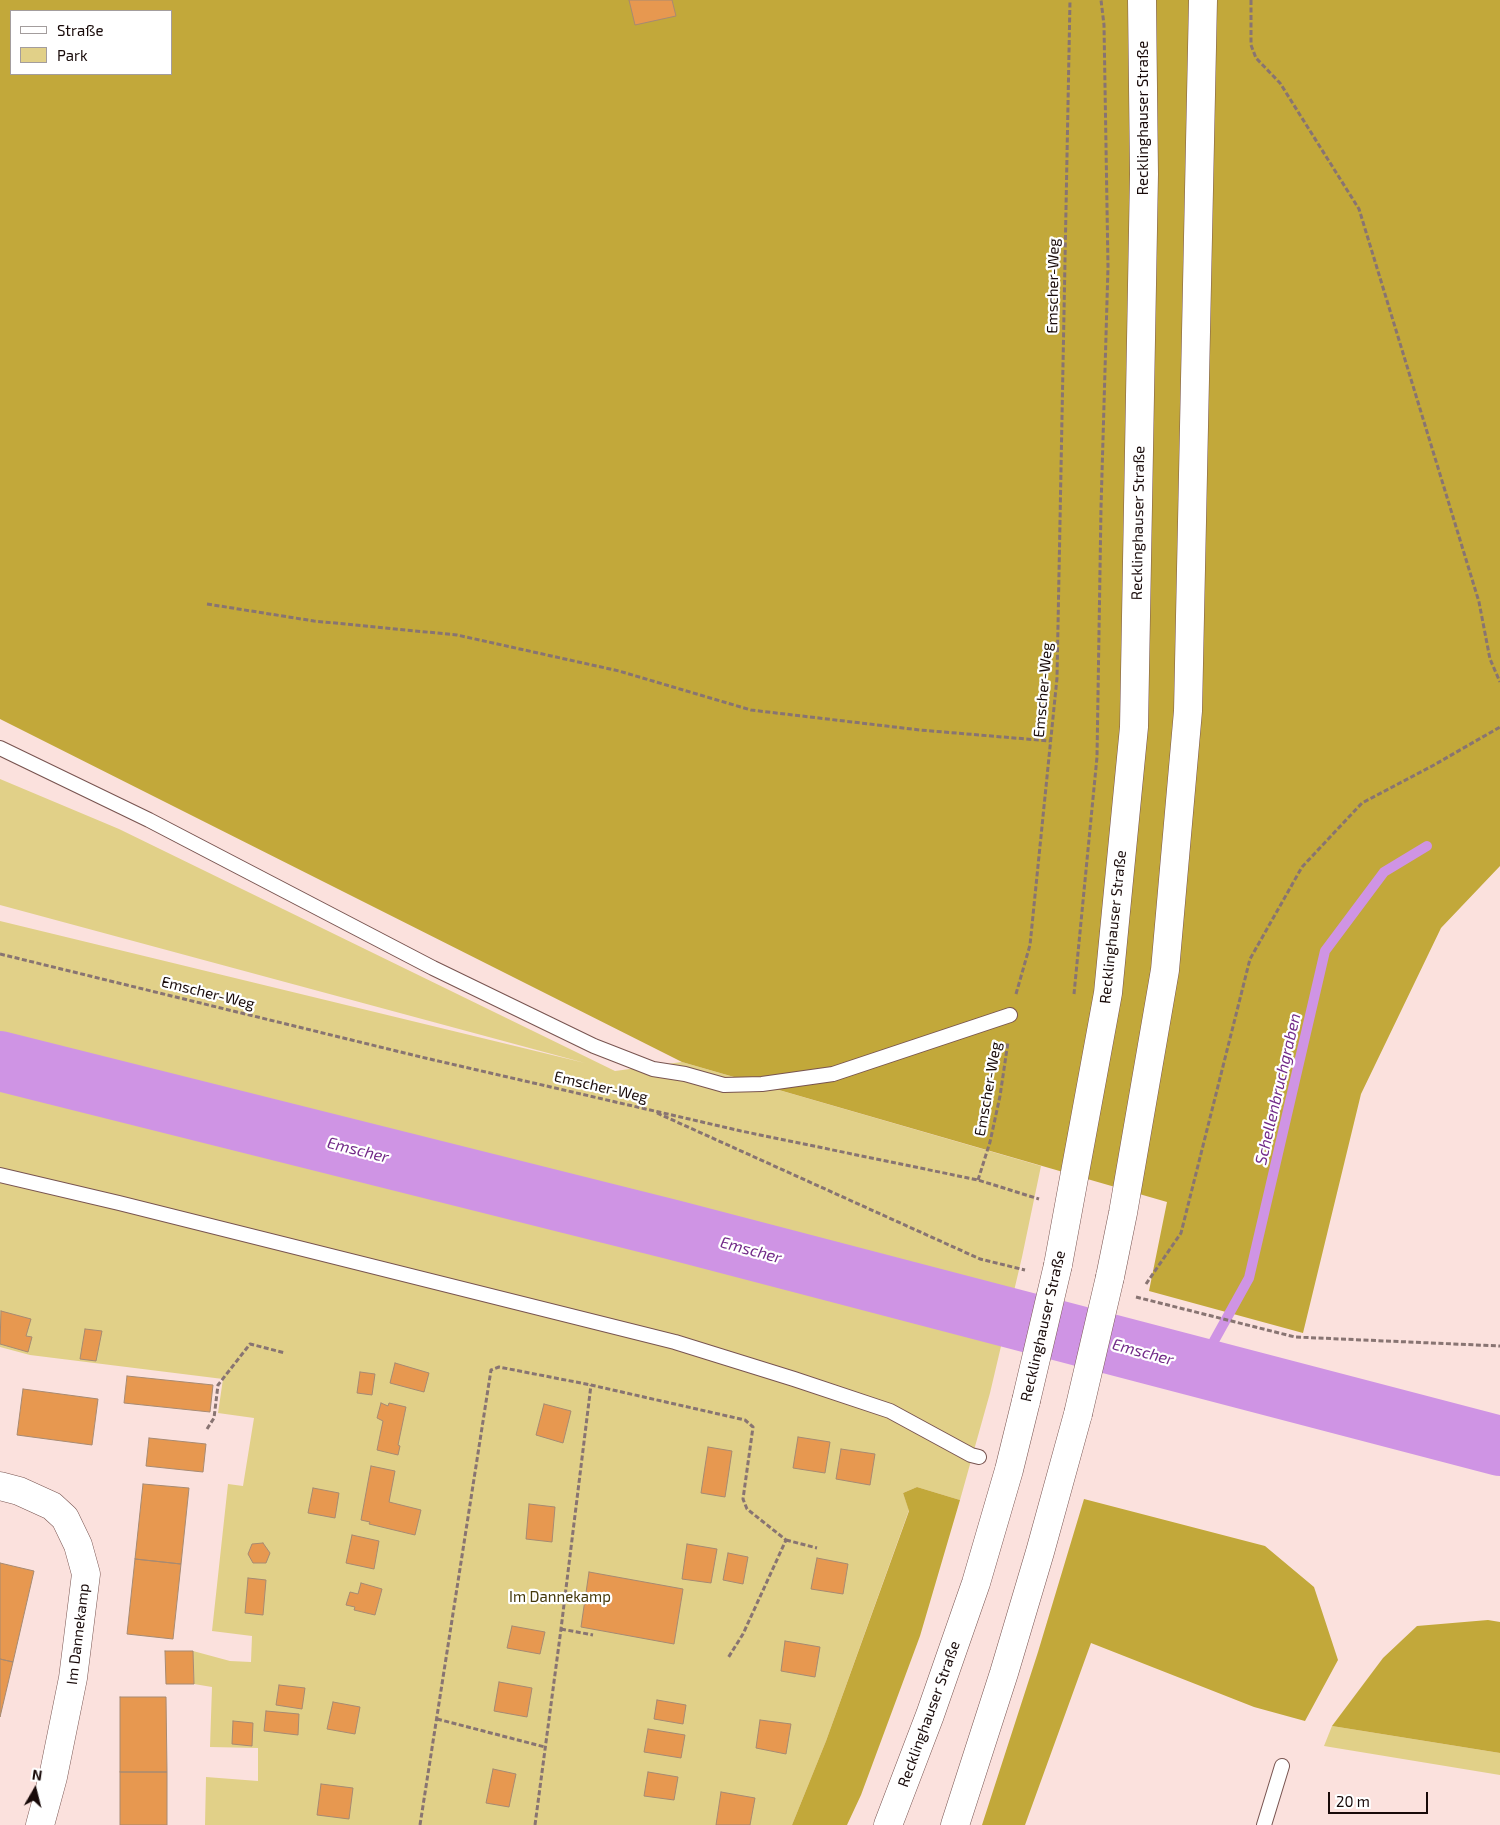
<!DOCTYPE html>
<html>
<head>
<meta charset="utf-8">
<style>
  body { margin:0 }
  #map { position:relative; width:1500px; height:1825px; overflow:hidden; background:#fbe1dd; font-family:"Exo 2",sans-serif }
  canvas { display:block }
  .legend { position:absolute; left:10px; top:10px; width:162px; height:65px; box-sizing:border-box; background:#fff; border:1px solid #a39d9d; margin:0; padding:6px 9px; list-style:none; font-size:15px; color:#180a09 }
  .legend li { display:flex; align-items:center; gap:10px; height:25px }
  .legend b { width:25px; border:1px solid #a39d9d }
  .north { position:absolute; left:10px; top:1765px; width:50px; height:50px; -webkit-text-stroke:4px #fff; paint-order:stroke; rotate:8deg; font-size:14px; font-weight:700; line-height:20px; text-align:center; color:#180a09 }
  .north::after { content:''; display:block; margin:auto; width:18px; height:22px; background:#180a09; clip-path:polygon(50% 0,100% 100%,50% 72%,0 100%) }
  .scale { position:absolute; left:1328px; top:1792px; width:100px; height:22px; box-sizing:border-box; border:2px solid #180a09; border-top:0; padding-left:6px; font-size:15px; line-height:18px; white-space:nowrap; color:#180a09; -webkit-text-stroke:4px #fff; paint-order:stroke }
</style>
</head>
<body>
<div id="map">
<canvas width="1500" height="1825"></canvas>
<ul class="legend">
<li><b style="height:6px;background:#fff"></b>Straße</li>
<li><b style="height:14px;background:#e1d088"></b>Park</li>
</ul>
<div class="north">N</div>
<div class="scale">20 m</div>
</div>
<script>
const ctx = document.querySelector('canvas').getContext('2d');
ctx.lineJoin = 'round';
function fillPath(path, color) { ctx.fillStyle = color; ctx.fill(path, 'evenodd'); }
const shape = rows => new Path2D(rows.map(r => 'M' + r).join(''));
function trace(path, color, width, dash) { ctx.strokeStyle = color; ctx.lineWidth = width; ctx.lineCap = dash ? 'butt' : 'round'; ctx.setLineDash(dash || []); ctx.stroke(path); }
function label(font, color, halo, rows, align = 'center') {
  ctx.font = font + ' "Exo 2",sans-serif'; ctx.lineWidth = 4.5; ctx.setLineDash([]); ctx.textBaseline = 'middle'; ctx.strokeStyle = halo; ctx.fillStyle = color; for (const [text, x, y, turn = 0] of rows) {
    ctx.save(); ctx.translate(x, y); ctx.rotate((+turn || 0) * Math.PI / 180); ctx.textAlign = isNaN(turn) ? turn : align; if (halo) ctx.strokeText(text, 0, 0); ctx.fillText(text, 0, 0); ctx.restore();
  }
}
fillPath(shape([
  [0,779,119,829,615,1071,682,1062,1041,1166,1022,1257,990,1393,960,1500,917,1487,903,1493,909,1510,826,1741,792,1825,205,1825,206,1777,258,1781,258,1748,210,1747,212,1687,194,1684,193,1651,230,1661,251,1662,252,1636,212,1631,228,1484,243,1486,254,1418,218,1413,223,1379,30,1355,0,1347,0,921,585,1063,0,905],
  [1332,1726,1500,1753,1500,1775,1324,1746]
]), '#e1d088');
fillPath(shape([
  [0,0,1500,0,1500,866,1441,928,1361,1094,1303,1333,1149,1291,1167,1202,682,1062,0,719],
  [11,11,171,11,171,74,11,74],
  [917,1487,960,1500,920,1636,861,1795,847,1825,792,1825,826,1741,909,1511,903,1493],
  [1084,1499,1265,1546,1314,1587,1338,1660,1305,1721,1254,1707,1091,1643,1025,1825,982,1825,1038,1652],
  [1488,1620,1500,1622,1500,1753,1332,1726,1383,1658,1417,1626]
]), '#c2a83a');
trace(shape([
  [1199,1368,1249,1278,1325,951,1384,872,1427,846]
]), '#cf94e4', 10);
trace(shape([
  [0,1061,674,1230,1500,1446]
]), '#cf94e4', 60);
const building = shape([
  [629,0,672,0,676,16,635,25,629,0],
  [1,1311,31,1319,26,1336,32,1337,28,1352,0,1344,1,1311],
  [85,1329,102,1331,96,1361,80,1359,85,1329],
  [395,1363,429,1373,424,1392,390,1383,395,1363],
  [360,1372,375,1374,372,1395,357,1393,360,1372],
  [127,1376,213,1385,210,1412,124,1403,127,1376],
  [23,1389,98,1399,92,1445,17,1435,23,1389],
  [381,1403,388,1406,389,1403,406,1407,398,1445,400,1446,398,1455,377,1450,383,1421,377,1418,381,1403],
  [544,1404,571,1411,563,1443,536,1435,544,1404],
  [798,1437,830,1442,825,1473,793,1468,798,1437],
  [149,1438,206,1444,203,1472,146,1466,149,1438],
  [708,1447,732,1451,725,1497,701,1493,708,1447],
  [841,1449,875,1454,870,1485,836,1479,841,1449],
  [371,1466,395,1471,389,1502,421,1510,415,1535,369,1524,370,1522,361,1520,371,1466],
  [143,1484,189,1488,181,1564,135,1559,143,1484],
  [313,1488,339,1493,335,1518,308,1513,313,1488],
  [529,1504,555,1507,552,1542,526,1539,529,1504],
  [352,1535,379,1541,374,1569,346,1563,352,1535],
  [263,1543,270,1553,266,1563,253,1563,248,1554,252,1544,263,1543],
  [687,1544,717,1549,711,1583,682,1579,687,1544],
  [728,1553,748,1557,743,1584,723,1580,728,1553],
  [817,1558,848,1564,843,1594,811,1589,817,1558],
  [135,1559,181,1564,173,1639,127,1634,135,1559],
  [0,1563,34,1571,13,1662,0,1659,0,1563],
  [589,1572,683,1589,674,1644,581,1627,589,1572],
  [248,1578,266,1580,263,1615,245,1613,248,1578],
  [361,1583,382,1589,375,1615,354,1610,355,1607,346,1605,350,1592,358,1594,361,1583],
  [512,1626,545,1632,540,1654,507,1648,512,1626],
  [785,1641,820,1647,815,1677,781,1671,785,1641],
  [165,1651,193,1651,194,1684,166,1684,165,1651],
  [0,1659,13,1662,0,1717,0,1659],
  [499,1682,532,1688,527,1717,494,1711,499,1682],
  [279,1685,305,1688,302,1709,276,1705,279,1685],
  [120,1697,166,1697,167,1772,120,1772,120,1697],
  [657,1700,686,1705,683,1724,654,1719,657,1700],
  [333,1702,360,1707,355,1734,327,1729,333,1702],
  [266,1711,299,1714,298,1735,264,1731,266,1711],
  [760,1720,791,1724,786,1754,756,1748,760,1720],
  [233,1721,253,1723,252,1746,232,1744,233,1721],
  [648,1729,685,1735,681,1758,644,1752,648,1729],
  [493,1769,516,1774,509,1807,486,1803,493,1769],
  [120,1772,167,1772,167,1825,120,1825,120,1772],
  [648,1772,678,1777,674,1800,644,1796,648,1772],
  [321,1784,353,1788,349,1819,317,1815,321,1784],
  [721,1792,755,1798,750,1825,716,1825,721,1792]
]);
fillPath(building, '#e79850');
trace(building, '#a78a72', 1);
const service = shape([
  [0,748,149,820,433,968,594,1046,653,1069,685,1074,724,1085,762,1084,833,1074,1010,1015],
  [0,1175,119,1203,675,1342,794,1379,890,1411,971,1455,979,1457],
  [1264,1825,1282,1766]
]);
const minor = shape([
  [0,1486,19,1491,52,1506,65,1518,78,1545,86,1574,73,1678,53,1777,40,1825]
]);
const secondary = shape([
  [1058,1265,1108,993,1134,727,1144,174,1142,0],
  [1110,1277,1123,1213,1165,970,1188,711,1203,0],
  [888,1825,930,1715,976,1583,1009,1470,1026,1401],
  [955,1825,1004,1673,1040,1552,1078,1414]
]);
trace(service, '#785450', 16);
trace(minor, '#785450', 29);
trace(secondary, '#785450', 29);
trace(shape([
  [1251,0,1251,45,1256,58,1280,83,1359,209,1479,602,1490,659,1500,682],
  [207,604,314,621,457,635,619,671,751,710,920,730,1050,741],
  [0,954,421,1057,741,1131,978,1180,1039,1199],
  [1016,994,1030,945,1057,678,1070,0],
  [1074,994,1097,757,1101,508,1108,267,1104,25,1101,0],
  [657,1113,980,1259,1025,1270],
  [978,1180,990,1142,1000,1096,1008,1042],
  [1146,1284,1181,1233,1250,959,1302,867,1362,803,1434,765,1500,727],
  [1136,1297,1295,1337,1500,1346],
  [207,1429,214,1418,218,1385,250,1344,285,1353],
  [786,1540,817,1548],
  [561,1629,593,1635],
  [437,1719,545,1747],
  [420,1825,491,1370,499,1367,591,1385,745,1420,753,1427,743,1499,747,1509,786,1540,743,1634,728,1658],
  [535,1825,561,1629,591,1385]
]), '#887472', 3, [5, 2.5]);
trace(service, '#fff', 14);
trace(minor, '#fff', 28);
trace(secondary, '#fff', 28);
const secondaryBridge = shape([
  [1026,1401,1058,1265],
  [1078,1414,1110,1277]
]);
trace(secondaryBridge, '#785450', 29, []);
trace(secondaryBridge, '#fff', 28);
label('15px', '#180a09', '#fff', [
  ["Recklinghauser Straße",1143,118,-90],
  ["Emscher-Weg",1053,286,-89],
  ["Recklinghauser Straße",1138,523,-89],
  ["Emscher-Weg",1043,690,-85],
  ["Recklinghauser Straße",1113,927,-84],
  ["Emscher-Weg",208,993,14],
  ["Emscher-Weg",601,1087,13],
  ["Emscher-Weg",988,1089,-80],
  ["Recklinghauser Straße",1043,1326,-77],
  ["Im Dannekamp",78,1634,-83],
  ["Recklinghauser Straße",929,1714,-70]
]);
label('15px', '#453a0c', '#fff', [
  ["Im Dannekamp",560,1597]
]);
label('italic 16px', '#722a88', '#fff', [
  ["Schellenbruchgraben",1278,1089,-77],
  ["Emscher",358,1150,14],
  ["Emscher",751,1250,15],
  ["Emscher",1143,1352,15]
]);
</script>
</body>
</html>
